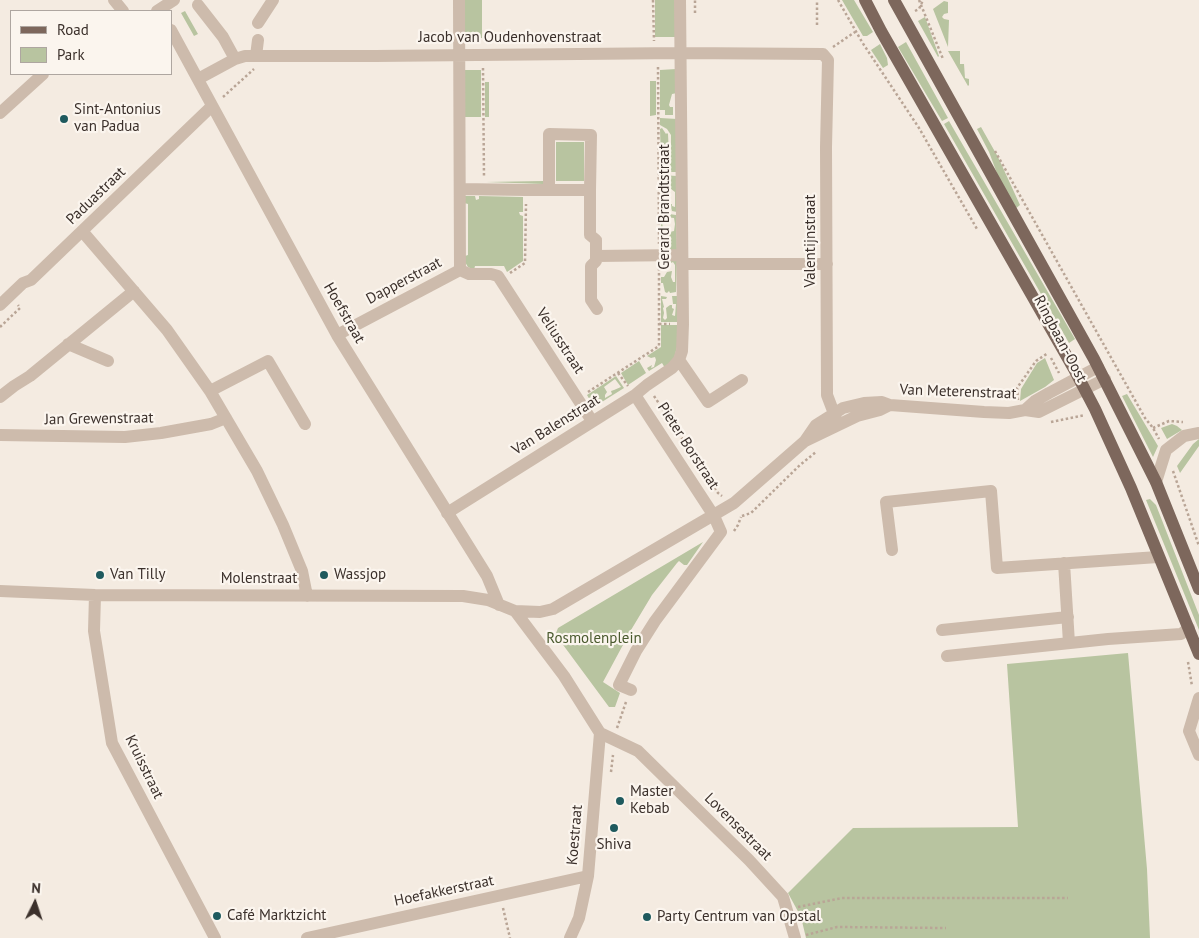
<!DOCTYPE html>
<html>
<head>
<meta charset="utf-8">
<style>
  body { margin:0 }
  #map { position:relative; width:1199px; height:938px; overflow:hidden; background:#f4ebe1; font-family:"PT Sans",sans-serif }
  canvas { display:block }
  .legend { position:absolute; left:10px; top:10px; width:162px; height:65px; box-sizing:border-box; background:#fbf5ee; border:1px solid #aea6a0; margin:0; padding:6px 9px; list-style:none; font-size:15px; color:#3b302b }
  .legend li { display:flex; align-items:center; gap:10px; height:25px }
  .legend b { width:25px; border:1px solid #aea6a0 }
  .north { position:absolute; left:10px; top:878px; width:50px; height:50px; -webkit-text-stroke:4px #fbf5ee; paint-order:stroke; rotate:4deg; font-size:14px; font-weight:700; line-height:20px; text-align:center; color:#3b302b }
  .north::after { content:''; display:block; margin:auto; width:18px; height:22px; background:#3b302b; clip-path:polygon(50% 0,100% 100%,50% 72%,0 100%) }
</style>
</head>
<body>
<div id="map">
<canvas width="1199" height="938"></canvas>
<ul class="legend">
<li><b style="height:6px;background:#7d675c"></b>Road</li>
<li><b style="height:14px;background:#b8c4a0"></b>Park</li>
</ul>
<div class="north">N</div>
</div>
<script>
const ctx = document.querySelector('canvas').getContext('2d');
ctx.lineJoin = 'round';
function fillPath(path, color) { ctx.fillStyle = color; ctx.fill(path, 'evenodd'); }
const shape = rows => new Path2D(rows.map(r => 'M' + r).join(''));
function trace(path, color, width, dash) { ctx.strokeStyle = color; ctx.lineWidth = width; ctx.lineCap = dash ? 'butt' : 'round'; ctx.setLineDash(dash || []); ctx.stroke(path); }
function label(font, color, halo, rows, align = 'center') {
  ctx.font = font + ' "PT Sans",sans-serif'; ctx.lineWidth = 4.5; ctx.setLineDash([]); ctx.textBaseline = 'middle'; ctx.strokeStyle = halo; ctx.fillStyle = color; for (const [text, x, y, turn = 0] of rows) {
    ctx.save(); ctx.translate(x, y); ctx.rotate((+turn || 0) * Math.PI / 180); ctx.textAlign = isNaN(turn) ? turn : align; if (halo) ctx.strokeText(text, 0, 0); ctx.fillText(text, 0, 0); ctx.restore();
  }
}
fillPath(shape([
  [463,0,482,0,482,38,464,38],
  [655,0,676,0,676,37,655,37],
  [842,0,854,0,873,32,867,36,863,36],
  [944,1,948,2,948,13,944,14,942,17,944,19,949,20,948,47,933,9],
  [185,11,198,34,194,36,181,13],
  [925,17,939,56,938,57,918,21],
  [906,42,948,118,942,121,898,47],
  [880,44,887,58,888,65,883,68,871,50],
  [948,51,960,51,960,64,964,64,965,78,969,79,969,85,968,86],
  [676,69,677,93,672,94,669,105,670,107,673,107,673,115,665,115,665,110,660,110,660,70],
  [464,70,481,70,481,117,464,117],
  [650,81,656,81,656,115,650,116],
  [485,82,489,82,489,117,485,117],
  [660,118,677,119,677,172,660,172,660,164,664,162,671,154,671,135,667,129,660,125],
  [949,121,1075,339,1069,343,944,124],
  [981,127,998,157,1020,205,1015,209,998,176,989,152,977,129],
  [662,128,666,134,667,133,668,134,669,154,661,160,660,129],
  [556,142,584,142,584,181,556,181],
  [660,175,677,176,677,212,672,211,671,207,667,206,666,206,664,212,661,211],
  [664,176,667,179,666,181,667,186,675,192,675,207,672,206,672,204,663,204,663,199,665,190,662,180],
  [543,181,543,184,486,182],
  [464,196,475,196,476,200,479,199,479,196,523,197,523,212,519,212,520,215,523,216,523,261,507,272,504,266,475,266,474,270,468,267,465,262,465,256,468,255,468,204,464,203],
  [669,214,676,215,677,250,661,251,661,215],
  [664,217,674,218,675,224,674,231,665,233,663,230,662,220],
  [677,260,676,292,670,293,669,291,667,293,665,292,663,283,661,283,661,277,664,277,667,272,672,271,671,277,673,282,675,282,675,265,673,262,669,264,666,261],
  [661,296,667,297,666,299,662,299,664,307,663,308,664,313,663,318,665,320,667,318,666,308,670,305,672,305,672,308,674,309,672,315,675,316,676,304,673,304,672,296,677,296,677,322,661,322],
  [661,325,677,325,678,343,674,359,665,368,662,363,649,371,647,368,652,365,651,368,654,367,656,360,655,357,651,358,647,356,661,347],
  [1045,358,1054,380,1045,387,1020,401,1021,389,1037,363],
  [639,361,646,373,628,385,621,373],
  [616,376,624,388,594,407,587,395],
  [615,379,621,387,614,390,611,391,612,394,605,398,605,395,607,392,604,387],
  [1127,394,1158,446,1153,457,1122,396],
  [1172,424,1177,426,1182,430,1167,439,1161,428],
  [1199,439,1199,446,1180,473,1177,466,1193,444],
  [1150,499,1156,505,1199,615,1199,630,1146,500],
  [703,542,687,565,684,565,679,561,677,563,652,595,631,630,603,682,620,693,615,707,609,707,558,638,556,633,558,628],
  [1128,653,1147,869,1150,938,806,938,801,917,788,893,853,828,1018,827,1007,664]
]), '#b8c4a0');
trace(shape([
  [653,0,654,41],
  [838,0,862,42,919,128,977,229],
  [919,0,943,59],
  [915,11,919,9,923,0],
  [695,13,695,0],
  [817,25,817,0],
  [833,47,855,32],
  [658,67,659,244],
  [483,68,484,177],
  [223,97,254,69],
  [995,151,1145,418,1153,428,1159,439],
  [658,174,669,174],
  [510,273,525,263,526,204],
  [659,324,670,324],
  [0,327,20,308,18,305],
  [1051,358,1059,373],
  [618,373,628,386],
  [588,392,659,346,659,267],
  [654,396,718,493,722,496],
  [1018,400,1017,388,1036,361,1048,353],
  [1051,422,1085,415],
  [1153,428,1169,421,1183,422],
  [1173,471,1199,546],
  [742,516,751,513,800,465,816,452],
  [734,531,738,525,741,517],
  [1188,662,1192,686],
  [617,728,626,702],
  [611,772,613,755],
  [798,907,842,898,1068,898],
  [503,908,510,938],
  [806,935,837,927,946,928]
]), '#b9a596', 2.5, [2.5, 2.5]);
trace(shape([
  [114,0,123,11],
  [459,0,460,270,469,274,491,274,498,276,592,421],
  [198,5,223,37,235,59],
  [157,11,174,0],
  [258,23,273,0],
  [171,30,337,335,487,576,499,605],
  [256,56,258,40],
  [198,79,235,59,245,56,375,56,680,53,823,54,828,60,826,147,827,395,838,424],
  [0,113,43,74],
  [460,189,526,190,590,190,591,135,549,134,549,190],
  [590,190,590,235,596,240,596,261,591,266,591,300,597,309],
  [82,231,167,330,210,391,257,471,283,525,302,571,307,596],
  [596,256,682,255],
  [682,264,827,264],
  [0,305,23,283,31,280,212,106],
  [337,335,460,270],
  [68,344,108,361],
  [679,360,708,402,742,380],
  [210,391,268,361,305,424],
  [0,397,14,386,30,376,134,291],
  [1025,410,1035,401,1049,393,1098,367],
  [0,435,125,437,161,433,211,424,226,418],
  [805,441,857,416,880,410,890,405],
  [1156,482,1166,450,1184,436,1199,433],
  [447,513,635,395,647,385,672,368,679,360,682,351,683,324,680,0],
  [892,550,886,502,991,491,997,568,1158,557],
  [1064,563,1069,643],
  [0,591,95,595,463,596,488,600,515,611,540,612,553,609,734,503,805,441,816,425,843,408,864,403,882,402,890,405,984,412,1009,413,1025,410,1039,412,1105,379],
  [95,595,94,631,112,743,215,938],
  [515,611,564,676,600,733,638,751,749,860,783,897,795,938],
  [942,630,1068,617],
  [947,656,1108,639,1181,634,1189,628],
  [631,690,619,685,636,651,655,621,721,532,714,516,635,395],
  [1199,698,1189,731,1199,755],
  [307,938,588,876],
  [570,938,579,918,588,876,600,733]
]), '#cdbbac', 12);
trace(shape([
  [865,0,881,31,1074,369,1095,409,1131,488,1199,654],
  [894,0,1094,359,1156,482,1199,589]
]), '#7d675c', 12);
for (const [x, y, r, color] of [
  [64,119,5,"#1f5a5e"],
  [100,575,5,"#1f5a5e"],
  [324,575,5,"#1f5a5e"],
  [620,801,5,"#1f5a5e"],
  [614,828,5,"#1f5a5e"],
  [217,916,5,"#1f5a5e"],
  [647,917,5,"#1f5a5e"]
]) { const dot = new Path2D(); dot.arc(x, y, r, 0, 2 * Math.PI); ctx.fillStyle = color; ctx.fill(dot); trace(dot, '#fbf5ee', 2); }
label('15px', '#3b302b', '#fbf5ee', [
  ["Jacob van Oudenhovenstraat",510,38],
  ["Paduastraat",96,196,-44],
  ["Gerard Brandtstraat",665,207,-90],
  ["Valentijnstraat",811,241,-90],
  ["Dapperstraat",404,281,-28],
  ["Hoefstraat",344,313,60],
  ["Ringbaan-Oost",1060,339,62],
  ["Veliusstraat",560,341,57],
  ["Van Meterenstraat",958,392,2],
  ["Jan Grewenstraat",99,419,-1],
  ["Van Balenstraat",556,425,-32],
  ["Pieter Borstraat",688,446,57],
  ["Molenstraat",259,579],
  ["Kruisstraat",144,767,64],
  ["Lovensestraat",738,827,45],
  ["Koestraat",575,835,-85],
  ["Hoefakkerstraat",444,891,-12]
]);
label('15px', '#3b302b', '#fbf5ee', [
  ["Sint-Antonius",74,110],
  ["van Padua",74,127],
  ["Van Tilly",110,575],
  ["Wassjop",334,575],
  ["Master",630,792],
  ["Kebab",630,809],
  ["Shiva",614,845,"center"],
  ["Café Marktzicht",227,916],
  ["Party Centrum van Opstal",657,917]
], 'left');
label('15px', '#4a5a2e', '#fbf5ee', [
  ["Rosmolenplein",594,639]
]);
</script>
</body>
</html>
